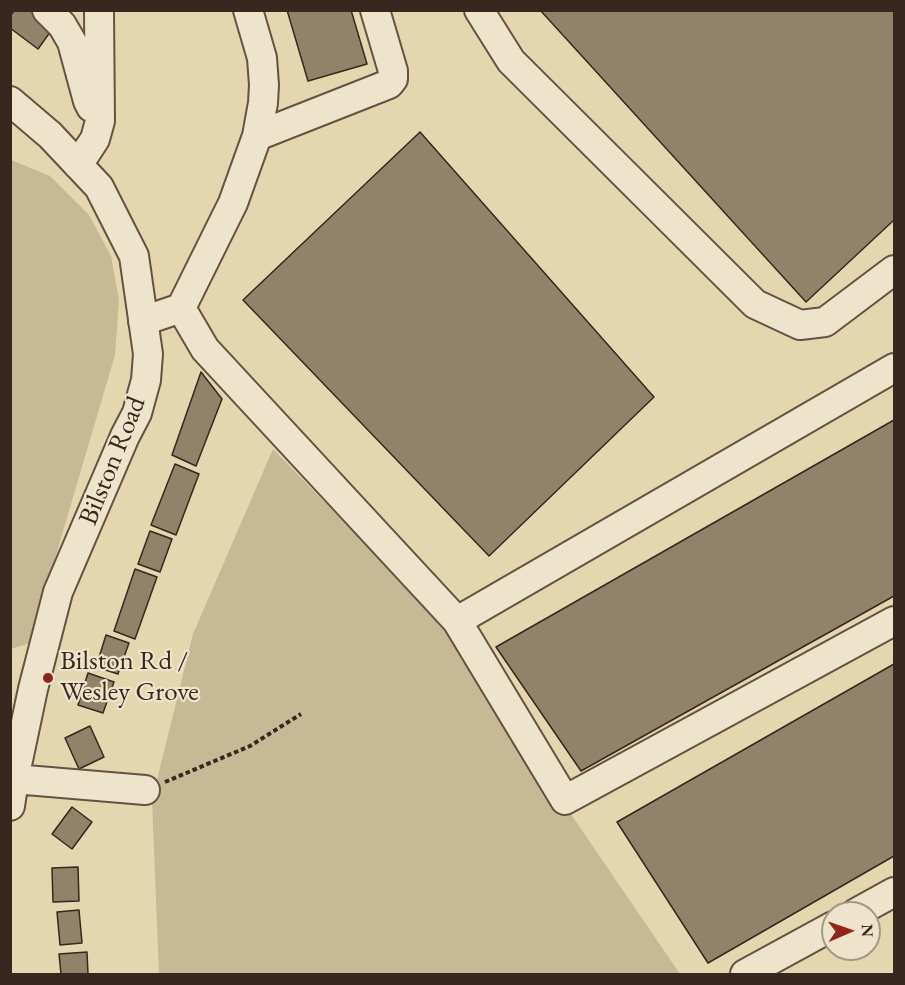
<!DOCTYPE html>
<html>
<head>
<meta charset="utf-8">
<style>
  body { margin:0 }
  #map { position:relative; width:905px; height:985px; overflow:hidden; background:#e4d6af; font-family:"EB Garamond",serif }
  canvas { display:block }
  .frame { position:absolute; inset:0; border:12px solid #39261e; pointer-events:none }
  .north { position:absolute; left:821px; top:901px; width:60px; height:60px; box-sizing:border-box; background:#ede4cb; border:2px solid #a59886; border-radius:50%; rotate:88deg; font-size:16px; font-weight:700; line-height:24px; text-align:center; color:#39261e }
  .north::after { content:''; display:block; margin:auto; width:21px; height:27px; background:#8f2418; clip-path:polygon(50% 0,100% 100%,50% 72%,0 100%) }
</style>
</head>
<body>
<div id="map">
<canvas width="905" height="985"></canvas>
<div class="frame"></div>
<div class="north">N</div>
</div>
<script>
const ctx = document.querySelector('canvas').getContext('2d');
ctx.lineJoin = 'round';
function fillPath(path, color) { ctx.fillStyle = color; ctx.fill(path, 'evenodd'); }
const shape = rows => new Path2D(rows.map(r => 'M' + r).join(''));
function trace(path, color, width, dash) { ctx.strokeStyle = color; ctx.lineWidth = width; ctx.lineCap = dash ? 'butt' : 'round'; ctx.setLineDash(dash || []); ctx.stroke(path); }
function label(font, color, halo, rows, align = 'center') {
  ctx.font = font + ' "EB Garamond",serif'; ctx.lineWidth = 4.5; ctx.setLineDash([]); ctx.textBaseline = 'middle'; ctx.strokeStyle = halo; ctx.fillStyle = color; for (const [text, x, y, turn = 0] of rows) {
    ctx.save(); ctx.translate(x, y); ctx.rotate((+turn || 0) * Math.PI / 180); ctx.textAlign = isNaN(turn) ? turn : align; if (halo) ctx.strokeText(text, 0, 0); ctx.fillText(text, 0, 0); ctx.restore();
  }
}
fillPath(shape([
  [11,160,50,176,89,215,111,256,119,300,115,355,30,643,11,649],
  [273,449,437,618,680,974,159,974,152,800,193,634]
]), '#c7b896');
const building = shape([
  [15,10,66,10,38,49,10,28,10,16,15,10],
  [287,10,351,10,367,64,308,81,287,10],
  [540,10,894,10,894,220,806,302,540,10],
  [420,132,654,397,489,556,243,300,420,132],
  [201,372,222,399,196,466,172,455,201,372],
  [894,420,894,596,581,771,496,647,894,420],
  [175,464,199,474,176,535,151,525,175,464],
  [150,531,172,539,160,572,138,564,150,531],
  [135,569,157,577,135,639,114,631,135,569],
  [106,635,129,643,118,674,96,667,106,635],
  [894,664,894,856,708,963,617,822,894,664],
  [88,673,114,682,103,713,78,705,88,673],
  [90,726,104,757,79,769,65,738,90,726],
  [72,807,92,822,72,849,52,834,72,807],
  [78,867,79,901,53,902,52,868,78,867],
  [79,910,82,943,60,945,57,912,79,910],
  [87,952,88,974,61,974,59,954,87,952]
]);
fillPath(building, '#928269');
trace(building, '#39261e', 1.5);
const minor = shape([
  [47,10,62,25,72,42,88,101,91,107],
  [479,10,511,61,755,304,800,325,825,322,894,270],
  [10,101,50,135,99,187,134,256,148,354,146,380,137,413,125,436,58,592,33,689,14,779,10,806],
  [257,136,389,84,393,79,393,71,375,10],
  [78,165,95,139,100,121,99,10],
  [181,308,233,203,257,136,263,103,264,85,262,58,248,10],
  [143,321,181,308,205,349,457,621,894,368],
  [457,621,565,800,894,621],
  [14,779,145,790],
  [856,913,894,892],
  [745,974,833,926]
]);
trace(minor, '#645242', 32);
trace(shape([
  [165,782,250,746,301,714]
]), '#39261e', 4, [4.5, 3]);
trace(minor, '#ede4cb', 28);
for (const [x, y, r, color] of [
  [48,678,6,"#8f2418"]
]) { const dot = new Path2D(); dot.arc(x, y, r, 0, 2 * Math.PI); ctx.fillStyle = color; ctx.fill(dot); trace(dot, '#ede4cb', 2); }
label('27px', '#39261e', '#ede4cb', [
  ["Bilston Road",113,461,-68]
]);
label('27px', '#39261e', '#ede4cb', [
  ["Bilston Rd /",60,662],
  ["Wesley Grove",60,693]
], 'left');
</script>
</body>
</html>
